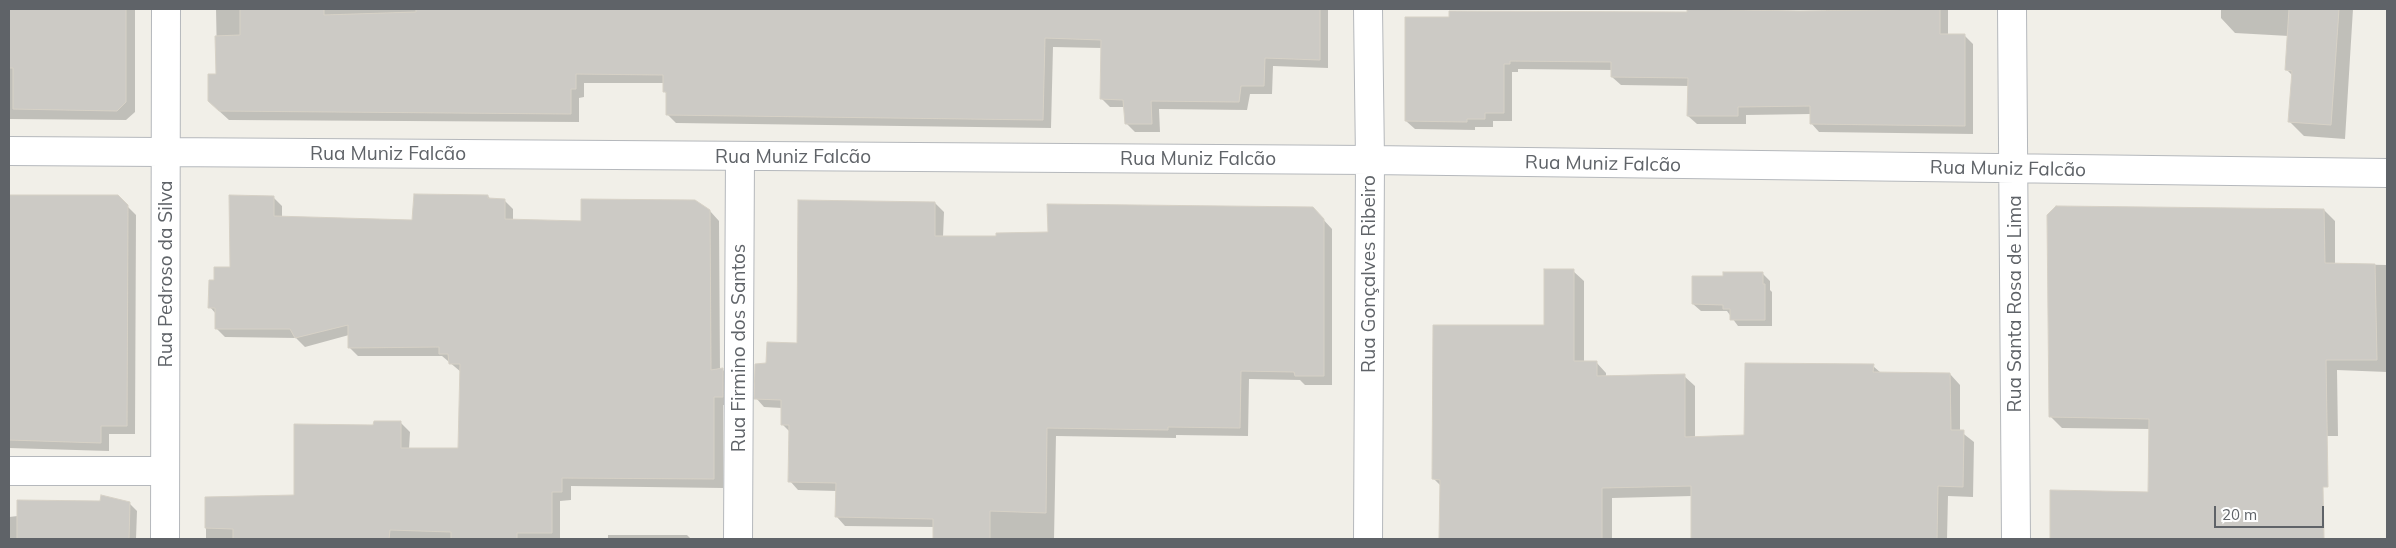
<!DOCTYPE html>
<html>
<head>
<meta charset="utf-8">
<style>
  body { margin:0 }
  #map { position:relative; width:2396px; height:548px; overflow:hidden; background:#f1efe8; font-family:Mulish,sans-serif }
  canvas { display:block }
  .frame { position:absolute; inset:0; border:10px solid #5f6368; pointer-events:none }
  .scale { position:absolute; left:2214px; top:506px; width:110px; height:22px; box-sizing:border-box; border:2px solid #5f6368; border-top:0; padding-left:6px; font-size:15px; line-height:18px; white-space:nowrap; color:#5f6368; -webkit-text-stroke:4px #fff; paint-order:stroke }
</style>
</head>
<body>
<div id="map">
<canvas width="2396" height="548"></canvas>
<div class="frame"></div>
<div class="scale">20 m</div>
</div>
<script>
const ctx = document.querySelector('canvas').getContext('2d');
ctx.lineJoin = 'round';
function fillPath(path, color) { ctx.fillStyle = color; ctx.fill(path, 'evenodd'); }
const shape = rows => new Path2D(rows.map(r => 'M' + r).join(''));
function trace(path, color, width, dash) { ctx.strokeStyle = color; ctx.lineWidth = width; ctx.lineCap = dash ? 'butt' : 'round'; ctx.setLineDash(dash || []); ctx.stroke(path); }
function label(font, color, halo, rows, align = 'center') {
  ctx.font = font + ' Mulish,sans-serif'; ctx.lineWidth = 4.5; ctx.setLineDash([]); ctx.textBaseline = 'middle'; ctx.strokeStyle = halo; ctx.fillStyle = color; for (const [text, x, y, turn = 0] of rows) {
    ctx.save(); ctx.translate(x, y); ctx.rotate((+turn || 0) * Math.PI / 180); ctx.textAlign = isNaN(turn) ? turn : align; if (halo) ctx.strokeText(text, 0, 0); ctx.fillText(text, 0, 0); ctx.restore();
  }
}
fillPath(shape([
  [9,9,135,9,135,112,126,120,9,119],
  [216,9,1328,9,1328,68,1273,66,1272,94,1250,94,1247,110,1159,109,1160,132,1135,132,1126,123,1125,107,1110,107,1101,98,1102,48,1053,47,1051,128,676,123,667,114,668,95,664,91,664,83,584,83,584,97,579,98,579,122,229,120,218,110],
  [1826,9,1948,9,1948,35,1964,35,1973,44,1973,134,1819,132,1811,123,1811,114,1746,115,1746,124,1697,124,1688,116,1689,86,1621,85,1612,77,1612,70,1518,69,1518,72,1512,72,1512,121,1493,121,1493,127,1475,127,1475,130,1415,129,1406,121,1406,18,1826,13],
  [2221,9,2353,9,2345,139,2304,136,2290,122,2293,76,2287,70,2289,36,2235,33,2221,18],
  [488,196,491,200,504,200,513,209,513,220,582,223,710,211,719,221,720,370,723,370,732,379,732,406,723,405,723,488,571,486,571,500,560,501,560,539,206,539,206,498,295,496,375,426,400,422,410,432,409,449,459,449,461,372,442,356,358,356,349,347,349,335,305,347,296,338,225,337,216,328,216,314,210,307,215,281,231,268,273,197,282,206,282,218,413,222],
  [9,197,118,197,136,215,135,434,109,434,109,451,9,448],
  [935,203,944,212,943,237,997,237,1321,217,1332,229,1332,385,1305,385,1300,380,1249,379,1248,436,1176,435,1176,438,1056,436,1054,539,935,539,935,527,845,526,837,517,837,491,798,490,790,481,790,432,782,424,782,408,764,407,756,398,767,364,798,344],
  [2324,210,2335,221,2335,264,2387,265,2387,372,2337,370,2338,436,2286,436,2286,539,2052,539,2051,492,2149,493,2150,429,2062,428,2051,417],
  [1573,271,1584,281,1584,362,1596,362,1606,373,1606,377,1684,376,1695,386,1695,438,1745,437,1873,366,1881,373,1950,374,1960,385,1960,431,1974,442,1973,497,1948,496,1947,539,1692,539,1692,496,1612,498,1612,539,1441,539,1441,486,1434,479,1545,326],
  [1763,274,1770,281,1770,290,1772,292,1772,326,1738,326,1727,311,1701,311,1693,304,1724,277],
  [129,503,137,511,136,539,9,539,9,517],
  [608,535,687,535,691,539,608,539]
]), '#0003');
const building = shape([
  [9,9,126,9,126,102,117,111,13,109,13,68,9,68,9,9],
  [240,9,324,9,324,15,416,12,416,9,1320,9,1320,60,1265,58,1264,86,1241,86,1239,102,1151,101,1152,124,1125,124,1123,100,1100,99,1101,40,1045,38,1043,120,666,115,666,92,663,92,663,75,576,74,576,89,571,89,571,114,219,111,208,101,208,74,216,74,215,36,240,35,240,9],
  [1687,9,1800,11,1940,9,1940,34,1965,34,1965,126,1810,124,1810,106,1738,107,1738,116,1687,116,1688,78,1611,77,1611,62,1510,61,1510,64,1504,64,1504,113,1485,113,1485,119,1467,119,1467,122,1405,121,1405,17,1449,17,1449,11,1687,12,1687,9],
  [2289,9,2339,9,2331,125,2288,122,2292,71,2285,70,2289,9],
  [414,194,488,195,488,198,505,199,505,219,581,221,581,199,695,200,710,210,711,370,723,368,723,397,714,397,714,479,562,478,562,492,552,492,552,533,517,533,517,539,451,539,451,532,390,530,389,539,233,539,233,529,205,528,205,497,294,495,294,424,373,425,374,421,401,421,401,448,458,448,460,364,449,364,448,354,439,354,439,347,348,348,348,325,295,338,290,329,215,329,215,308,208,308,209,280,214,280,214,267,230,267,229,195,274,196,274,216,412,220,414,194],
  [9,195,118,195,128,205,127,426,101,426,101,443,9,440,9,195],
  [798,200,935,202,935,236,996,236,996,233,1048,232,1047,204,1313,207,1324,219,1324,376,1295,376,1294,372,1241,371,1240,428,1168,427,1168,430,1047,428,1046,513,990,511,990,539,933,539,933,519,835,517,836,483,788,482,789,425,781,425,781,400,754,399,755,364,766,363,767,342,797,343,798,200],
  [2056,206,2324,209,2325,263,2375,264,2377,360,2326,360,2328,487,2323,487,2324,539,2050,539,2050,490,2148,492,2149,419,2049,417,2047,215,2056,206],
  [1544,269,1574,269,1574,361,1597,361,1597,376,1685,374,1685,437,1744,435,1745,363,1874,364,1873,372,1950,373,1951,430,1964,430,1963,487,1938,486,1937,539,1691,539,1691,486,1602,488,1602,539,1439,539,1440,480,1432,479,1433,325,1544,325,1544,269],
  [1723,272,1763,272,1763,284,1765,284,1765,320,1730,320,1730,309,1723,309,1723,305,1692,304,1692,276,1723,276,1723,272],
  [101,495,130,502,129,539,17,539,17,500,100,501,101,495]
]);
fillPath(building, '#cccac5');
trace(building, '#d6d1c6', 1);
const minor = shape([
  [2012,9,2016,539],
  [9,151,1370,160,2387,173],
  [9,471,165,471],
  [165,539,166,9],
  [738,539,740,157],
  [1368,539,1370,160,1368,9]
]);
trace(minor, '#b5b8bc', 30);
trace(minor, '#fff', 28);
label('19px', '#5f6368', '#fff', [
  ["Rua Muniz Falcão",388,154],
  ["Rua Muniz Falcão",793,157],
  ["Rua Muniz Falcão",1198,159],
  ["Rua Muniz Falcão",1603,164,1],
  ["Rua Muniz Falcão",2008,169,1],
  ["Rua Pedroso da Silva",166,274,-90],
  ["Rua Gonçalves Ribeiro",1369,274,-90],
  ["Rua Santa Rosa de Lima",2015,304,-90],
  ["Rua Firmino dos Santos",739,348,-90]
]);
</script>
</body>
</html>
